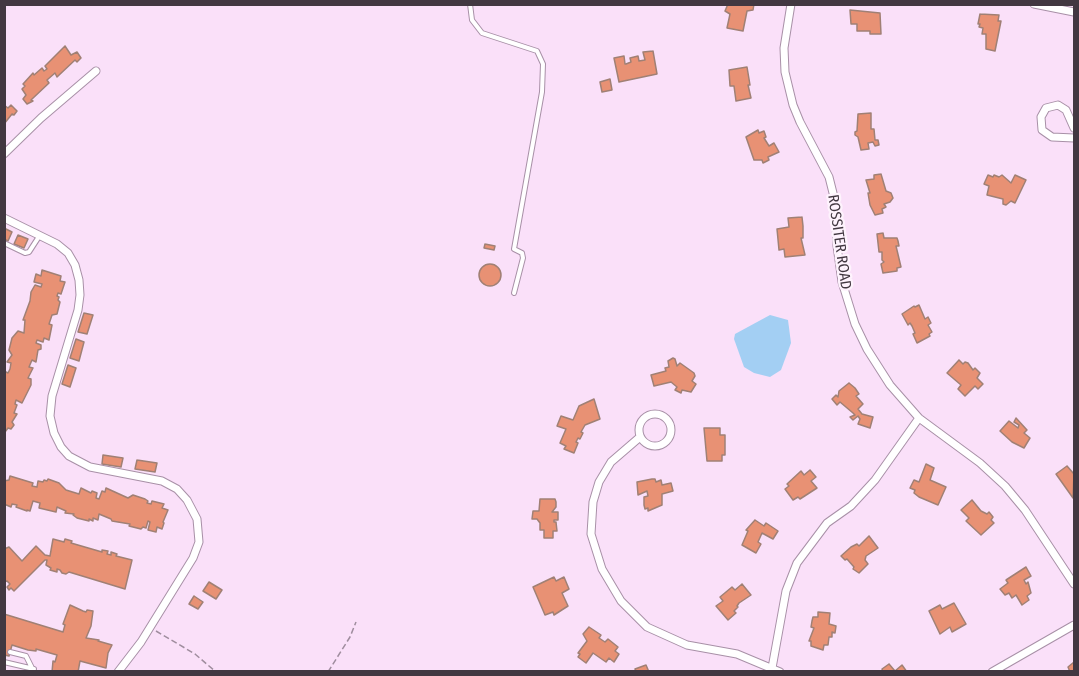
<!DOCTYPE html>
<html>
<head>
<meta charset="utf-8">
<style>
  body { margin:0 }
  #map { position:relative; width:1079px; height:676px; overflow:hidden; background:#fae0f9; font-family:"Fira Sans Condensed",sans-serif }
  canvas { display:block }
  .frame { position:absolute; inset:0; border:6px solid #423841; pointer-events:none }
</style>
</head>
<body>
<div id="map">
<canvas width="1079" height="676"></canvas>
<div class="frame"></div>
</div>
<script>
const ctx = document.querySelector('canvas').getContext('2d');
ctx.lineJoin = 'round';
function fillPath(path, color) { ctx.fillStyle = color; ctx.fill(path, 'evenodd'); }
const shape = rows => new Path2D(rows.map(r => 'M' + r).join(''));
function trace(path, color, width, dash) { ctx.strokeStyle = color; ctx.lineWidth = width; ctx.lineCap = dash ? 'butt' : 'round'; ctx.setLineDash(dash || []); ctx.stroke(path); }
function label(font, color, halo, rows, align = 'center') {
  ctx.font = font + ' "Fira Sans Condensed",sans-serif'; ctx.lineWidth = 4.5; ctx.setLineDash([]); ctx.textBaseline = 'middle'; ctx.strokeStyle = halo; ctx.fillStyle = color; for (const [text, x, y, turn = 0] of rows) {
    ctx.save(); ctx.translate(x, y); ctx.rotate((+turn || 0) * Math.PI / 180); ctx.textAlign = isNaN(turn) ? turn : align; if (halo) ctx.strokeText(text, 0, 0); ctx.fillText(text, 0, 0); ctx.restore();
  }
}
fillPath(shape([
  [770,315,788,320,791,343,781,370,770,377,754,373,744,367,734,339,735,334]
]), '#a3cff3');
const building = shape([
  [728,4,754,4,753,10,747,11,743,31,727,28,730,14,725,11,728,4],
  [850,10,880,13,881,34,870,34,870,31,857,31,857,24,851,24,850,10],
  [980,14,999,15,998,21,1001,21,995,51,986,49,986,34,982,34,983,28,979,27,980,24,978,24,980,14],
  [65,46,71,55,77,52,81,58,77,62,75,60,57,77,55,73,47,80,49,83,31,100,33,101,27,104,23,99,26,95,22,89,25,86,23,84,33,73,34,75,42,68,44,71,47,69,45,66,65,46],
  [653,51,657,74,619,82,614,58,624,56,625,64,626,64,631,62,630,58,638,56,639,61,645,60,643,52,653,51],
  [747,67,750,85,748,85,751,98,736,101,734,86,730,86,729,70,747,67],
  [610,79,612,90,602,92,600,82,610,79],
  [4,105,8,108,11,105,17,111,14,115,12,114,4,124,4,105],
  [871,113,871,129,874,129,875,140,878,140,879,145,875,146,873,142,868,143,869,149,861,150,858,137,855,135,855,132,857,131,858,114,871,113],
  [758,130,759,133,764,131,766,137,764,138,769,146,774,143,779,152,768,157,769,160,763,163,762,160,754,160,746,137,758,130],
  [881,174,886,191,891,193,893,198,890,202,884,204,886,207,882,209,883,213,875,215,870,205,868,193,870,193,866,180,874,179,874,175,881,174],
  [988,175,993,177,994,175,999,177,1002,175,1011,183,1015,175,1026,180,1015,203,1011,201,1006,205,1003,204,1003,199,987,195,989,186,984,184,988,175],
  [802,217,803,226,803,238,801,238,805,255,785,257,784,249,779,250,777,229,789,227,788,218,802,217],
  [4,228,12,232,8,241,4,239,4,228],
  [883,233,884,238,897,238,898,241,899,246,896,246,901,267,897,268,897,271,883,273,881,264,884,262,882,260,882,252,879,252,877,234,883,233],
  [18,235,28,239,24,248,14,244,18,235],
  [485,244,495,246,494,250,484,248,485,244],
  '479 275a11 11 0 1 1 22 0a11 11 0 1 1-22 0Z',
  [42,270,61,276,60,281,65,282,61,294,58,293,57,296,59,297,58,300,60,302,57,314,52,315,49,324,52,325,49,340,44,338,43,342,37,340,36,343,41,345,41,349,38,350,36,362,32,360,29,367,33,368,28,378,31,379,31,385,22,403,16,400,15,404,17,405,14,413,17,414,12,422,14,425,11,429,8,428,5,432,4,371,8,373,10,369,11,363,7,362,12,355,9,350,12,338,18,331,24,333,25,320,23,320,30,301,31,292,35,285,41,287,42,284,34,282,36,274,41,276,42,270],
  [919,305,925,319,928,317,931,323,928,325,932,332,929,334,930,336,917,343,913,334,915,333,912,326,910,323,908,325,902,314,914,306,915,307,919,305],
  [84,313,93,315,87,334,78,332,84,313],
  [76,339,84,342,79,361,70,358,76,339],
  [673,358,675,359,677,366,680,363,694,373,695,376,692,381,696,384,691,392,682,390,681,393,675,390,677,387,671,382,654,386,651,375,666,371,665,368,669,367,668,361,673,358],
  [959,360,963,364,965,362,968,363,973,370,975,368,980,373,977,378,983,384,978,389,975,386,965,396,958,389,961,385,947,373,959,360],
  [68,365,76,368,70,387,62,384,68,365],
  [849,383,855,388,859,394,856,396,863,404,858,409,862,414,873,417,870,428,858,424,860,419,858,416,853,420,850,417,855,415,853,413,840,402,837,405,832,399,836,395,838,397,839,391,849,383],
  [594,399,600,419,585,425,581,432,583,433,580,439,578,438,576,442,578,443,574,453,564,449,566,446,560,443,566,429,557,426,561,416,573,420,579,406,594,399],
  [1016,418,1027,430,1024,433,1030,438,1024,448,1012,442,1000,431,1009,421,1018,428,1019,425,1014,422,1016,418],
  [704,428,720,428,720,435,725,435,725,455,722,455,722,461,707,461,704,428],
  [103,455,123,458,121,467,102,464,103,455],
  [137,460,157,463,155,472,135,469,137,460],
  [926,464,934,468,930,480,946,487,938,505,919,497,914,493,915,490,910,488,914,480,919,482,926,464],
  [1067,466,1074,474,1073,498,1056,474,1067,466],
  [810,470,816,477,811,481,817,488,800,499,798,497,793,500,785,489,789,486,787,484,801,471,804,475,810,470],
  [10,476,33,483,32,486,37,487,38,481,43,482,44,480,47,481,48,479,59,483,66,490,79,494,81,488,91,493,92,491,97,493,96,498,99,499,102,491,105,492,106,488,128,498,133,495,145,499,148,501,147,503,151,504,152,501,164,504,162,508,168,510,163,522,164,523,162,529,157,527,156,532,148,530,150,522,148,521,146,528,143,527,141,529,129,526,130,524,112,521,111,519,99,514,98,520,93,518,93,521,89,519,89,521,77,518,73,515,74,514,65,513,66,511,57,507,56,512,39,508,40,503,33,501,30,511,27,510,27,511,16,507,17,505,12,504,11,507,4,504,4,481,9,480,10,476],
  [652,479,655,479,656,482,661,480,662,485,671,483,673,491,662,494,662,505,648,511,648,508,645,509,644,505,644,497,648,496,647,491,638,495,637,482,652,479],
  [540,499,555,499,556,502,556,507,552,512,558,512,558,520,554,520,554,522,556,522,557,531,553,531,553,538,544,538,544,530,540,530,540,523,537,519,532,519,533,511,539,511,540,499],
  [972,500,981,511,987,514,989,512,993,517,991,520,994,523,981,535,966,521,969,518,961,510,972,500],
  [755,520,764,526,766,523,778,531,773,539,762,533,758,542,761,544,756,553,742,545,748,531,746,530,755,520],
  [869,536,878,548,866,556,865,560,868,564,859,573,853,569,854,567,847,559,845,560,841,556,851,547,857,544,859,546,869,536],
  [53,539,64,542,65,539,72,541,71,543,102,552,102,550,108,551,107,554,111,555,111,552,117,554,116,556,132,560,125,589,69,572,66,574,62,573,60,570,57,569,57,572,50,570,51,568,46,565,47,560,45,560,14,591,11,588,9,590,7,587,10,584,7,581,4,582,4,549,9,547,22,561,36,546,45,555,50,556,53,539],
  [1026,567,1031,576,1024,580,1026,584,1028,582,1031,593,1027,596,1029,600,1022,605,1016,595,1012,598,1009,593,1005,595,1000,589,1008,583,1006,580,1026,567],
  [554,577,556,581,564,577,569,589,562,593,568,606,554,615,553,612,545,615,533,587,554,577],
  [209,582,222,590,216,599,203,591,209,582],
  [742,584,751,595,739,603,737,606,738,607,734,611,736,613,728,620,716,606,723,601,720,597,732,587,735,590,742,584],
  [194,596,203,602,198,609,189,604,194,596],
  [954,603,966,624,952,632,950,627,940,634,929,611,940,605,942,609,954,603],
  [70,605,83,611,86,612,87,610,93,611,91,626,86,638,99,640,98,641,112,645,108,653,106,668,80,661,78,672,52,672,53,661,55,662,57,655,36,649,36,651,28,650,12,645,9,656,4,655,4,614,63,632,65,625,63,624,70,605],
  [818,612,830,613,829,624,836,626,835,633,832,632,832,637,829,637,828,645,824,645,823,650,811,646,811,641,809,641,814,628,811,627,812,621,813,617,818,617,818,612],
  [589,627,601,635,599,638,605,642,608,639,618,647,615,651,619,654,614,662,609,658,606,662,593,653,586,663,578,657,580,654,578,653,587,641,583,634,589,627],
  [1074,662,1074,672,1070,672,1068,667,1074,662],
  [889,664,895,671,902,665,907,672,883,672,882,669,889,664],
  [646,665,649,672,636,672,635,669,646,665]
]);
fillPath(building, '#e89174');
trace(building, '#a08075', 1.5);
const lane = shape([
  [470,4,472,20,482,33,537,51,543,64,542,92,514,249,522,253,523,258,514,293],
  [4,243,25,253,29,252,40,235],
  [10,652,26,656,34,672],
  [4,662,34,669]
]);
const street = shape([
  [791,4,784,48,785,72,793,105,800,122,829,177,835,201,837,246,842,282,855,324,867,349,890,385,919,418,980,463,1005,486,1025,510,1074,584],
  [1034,4,1074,12],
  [1074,128,1066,110,1058,105,1046,108,1041,117,1042,130,1052,137,1074,138],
  [4,154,41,118,96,71],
  [4,218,57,244,68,253,75,265,79,280,80,295,78,310,52,396,50,416,54,433,61,447,69,456,90,467,162,481,177,489,187,500,197,519,199,542,193,558,141,642,118,672],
  '639 430a16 16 0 1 1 32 0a16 16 0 1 1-32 0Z',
  [640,437,611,462,599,482,593,502,591,534,602,569,621,601,647,627,687,645,737,654,780,672],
  [772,668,786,591,797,563,827,523,851,506,875,480,919,418],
  [992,672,1074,625]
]);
trace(lane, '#a890a7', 6);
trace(street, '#a890a7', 9);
trace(shape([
  [156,631,195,654,216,672],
  [328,672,350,637,356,622]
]), '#9f8d9e', 1.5, [6, 3]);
trace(lane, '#fff', 4);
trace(street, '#fff', 7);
label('15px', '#423841', '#fef3fd', [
  ["ROSSITER ROAD",839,242,82]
]);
</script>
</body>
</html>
